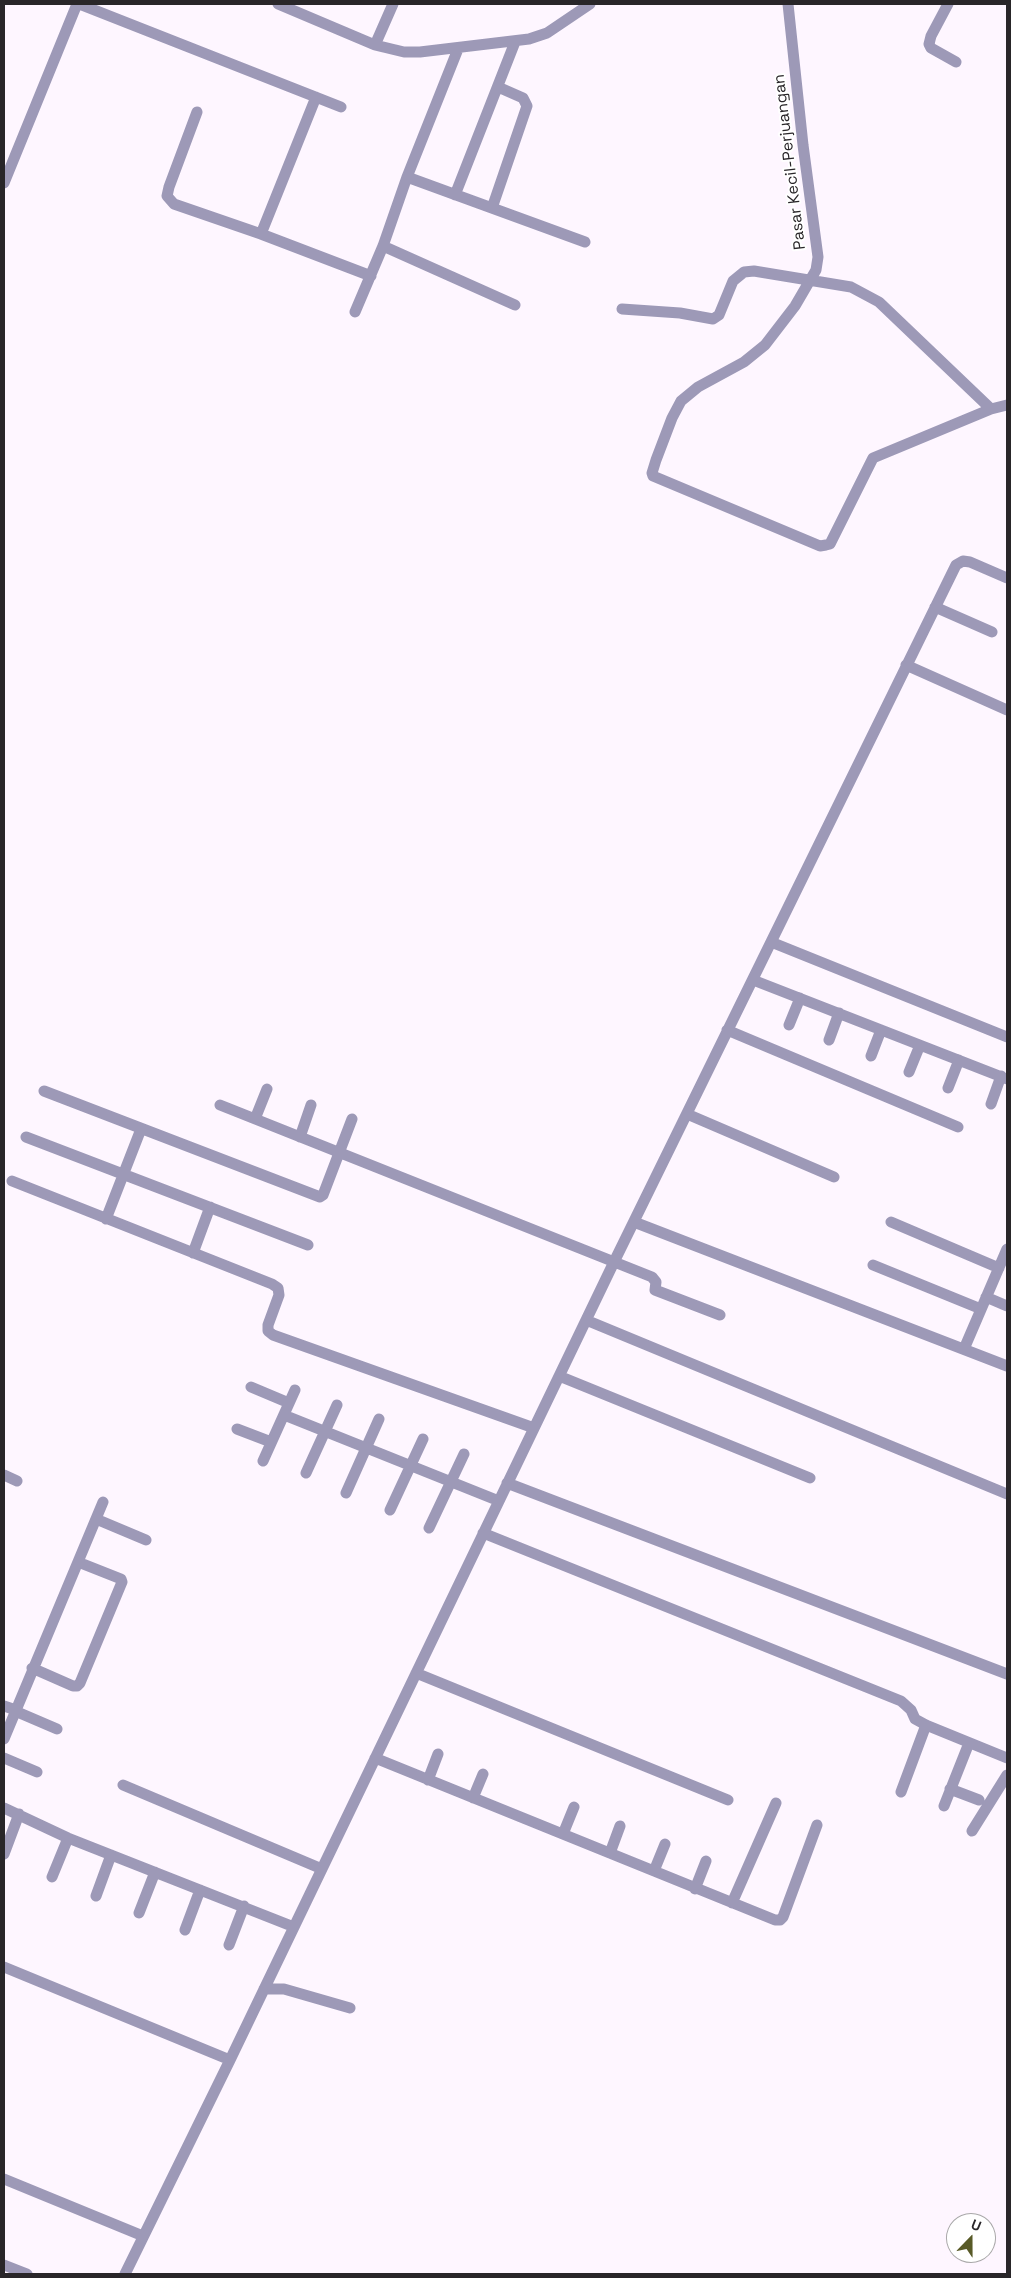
<!DOCTYPE html>
<html>
<head>
<meta charset="utf-8">
<style>
  body { margin:0 }
  #map { position:relative; width:1011px; height:2278px; overflow:hidden; background:#fef6ff; font-family:"Space Grotesk",sans-serif }
  canvas { display:block }
  .frame { position:absolute; inset:0; border:5px solid #292629; pointer-events:none }
  .north { position:absolute; left:946px; top:2213px; width:50px; height:50px; box-sizing:border-box; background:#fff; border:1px solid #a9a8a9; border-radius:50%; rotate:22deg; font-size:14px; font-weight:700; line-height:20px; text-align:center; color:#292629 }
  .north::after { content:''; display:block; margin:auto; width:18px; height:22px; background:#585a27; clip-path:polygon(50% 0,100% 100%,50% 72%,0 100%) }
</style>
</head>
<body>
<div id="map">
<canvas width="1011" height="2278"></canvas>
<div class="frame"></div>
<div class="north">U</div>
</div>
<script>
const ctx = document.querySelector('canvas').getContext('2d');
ctx.lineJoin = 'round';
const shape = rows => new Path2D(rows.map(r => 'M' + r).join(''));
function trace(path, color, width, dash) { ctx.strokeStyle = color; ctx.lineWidth = width; ctx.lineCap = dash ? 'butt' : 'round'; ctx.setLineDash(dash || []); ctx.stroke(path); }
function label(font, color, halo, rows, align = 'center') {
  ctx.font = font + ' "Space Grotesk",sans-serif'; ctx.lineWidth = 4; ctx.setLineDash([]); ctx.textBaseline = 'middle'; ctx.strokeStyle = halo; ctx.fillStyle = color; for (const [text, x, y, turn = 0] of rows) {
    ctx.save(); ctx.translate(x, y); ctx.rotate((+turn || 0) * Math.PI / 180); ctx.textAlign = isNaN(turn) ? turn : align; if (halo) ctx.strokeText(text, 0, 0); ctx.fillText(text, 0, 0); ctx.restore();
  }
}
trace(shape([
  [79,4,341,107],
  [278,4,375,45,404,52,420,52,529,39,547,33,590,4],
  [788,4,803,145,818,257,816,270,795,306,765,345,744,362,698,387,681,401,672,418,656,460,652,473,653,476,820,546,826,545,830,544,873,458,991,409,1007,405],
  [948,4,931,36,929,44,931,48,956,62],
  [375,45,393,4],
  [197,112,169,187,167,196,174,204,261,234,371,276],
  [407,177,585,242],
  [4,183,77,4],
  [455,195,515,42],
  [492,208,527,106,523,98,498,87],
  [261,234,316,97],
  [383,246,515,305],
  [622,309,680,313,713,319,719,315,733,281,744,272,754,271,851,287,879,302,991,409],
  [355,312,383,246,407,177,458,49],
  [935,607,992,632],
  [906,665,1007,710],
  [771,942,1007,1037],
  [753,980,1007,1079],
  [789,1025,800,998],
  [727,1030,958,1127],
  [829,1040,839,1013],
  [871,1056,881,1030],
  [909,1072,920,1045],
  [948,1088,959,1060],
  [44,1091,320,1197,323,1195,352,1119],
  [991,1104,1001,1076],
  [220,1105,652,1277,656,1282,655,1290,720,1315],
  [687,1114,834,1177],
  [255,1119,267,1089],
  [26,1137,308,1245],
  [300,1137,311,1105],
  [12,1181,272,1284,278,1288,279,1295,268,1325,268,1331,273,1335,534,1428],
  [106,1219,141,1129],
  [634,1222,1007,1366],
  [891,1222,999,1268],
  [193,1253,210,1207],
  [873,1265,981,1309],
  [986,1297,1007,1306],
  [586,1320,1007,1494],
  [964,1349,1007,1249],
  [559,1376,810,1478],
  [251,1387,289,1403],
  [284,1415,499,1501],
  [237,1429,271,1442],
  [263,1461,295,1390],
  [306,1473,337,1405],
  [4,1475,17,1481],
  [507,1483,1007,1674],
  [346,1493,379,1419],
  [390,1510,423,1439],
  [96,1519,146,1540],
  [429,1528,464,1454],
  [483,1533,901,1701,911,1710,915,1719,926,1725,1007,1758],
  [32,1668,73,1686,77,1686,80,1683,122,1582,121,1579,78,1562],
  [416,1673,728,1800],
  [4,1706,16,1710],
  [15,1711,57,1729],
  [4,1739,103,1502],
  [4,1758,37,1772],
  [375,1758,775,1920,780,1920,783,1917,817,1825],
  [428,1780,438,1754],
  [123,1785,322,1869],
  [950,1789,979,1800],
  [901,1792,926,1725],
  [473,1798,483,1774],
  [944,1806,969,1743],
  [4,1808,68,1838,294,1927],
  [972,1831,1007,1775],
  [563,1834,574,1807],
  [610,1853,620,1826],
  [4,1854,19,1814],
  [654,1871,665,1844],
  [52,1877,68,1838],
  [695,1889,706,1861],
  [96,1896,111,1855],
  [732,1903,776,1803],
  [139,1913,155,1872],
  [185,1930,200,1890],
  [229,1945,244,1906],
  [4,1967,230,2060],
  [264,1989,284,1989,350,2008],
  [4,2179,143,2236],
  [4,2265,27,2274],
  [125,2274,230,2060,614,1262,956,565,963,561,970,562,1007,578]
]), '#9d99b7', 11);
label('16px', '#292629', '#fff', [
  ["Pasar Kecil-Perjuangan",790,162,-97]
]);
</script>
</body>
</html>
